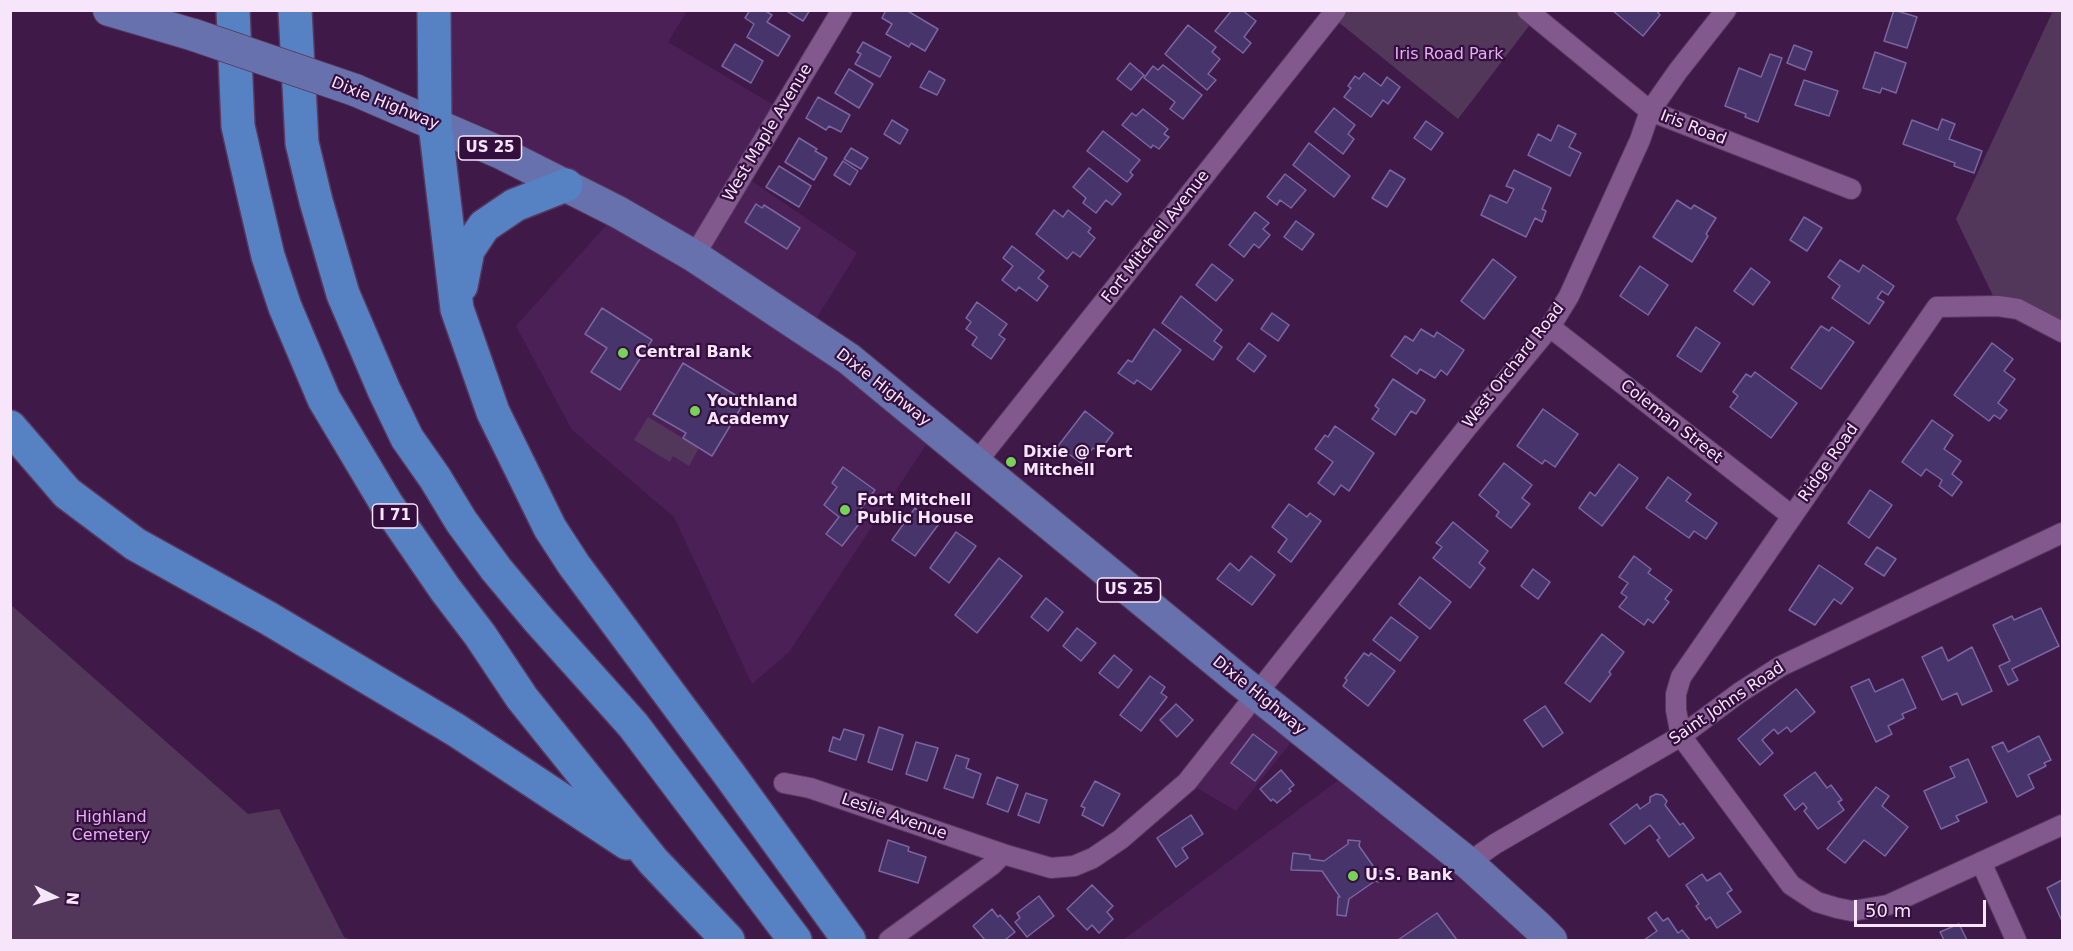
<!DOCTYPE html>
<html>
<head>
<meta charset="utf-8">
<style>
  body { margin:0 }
  #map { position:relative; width:2073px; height:951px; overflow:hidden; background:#3f1a49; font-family:"DejaVu Sans",sans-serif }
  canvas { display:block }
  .frame { position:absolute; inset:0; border:12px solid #f7e5fc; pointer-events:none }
  .north { position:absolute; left:24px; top:867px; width:60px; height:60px; -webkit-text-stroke:4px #340f3e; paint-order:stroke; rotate:95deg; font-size:16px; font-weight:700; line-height:24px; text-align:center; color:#f7e5fc }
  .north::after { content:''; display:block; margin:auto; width:21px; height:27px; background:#f7e5fc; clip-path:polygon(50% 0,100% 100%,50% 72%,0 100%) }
  .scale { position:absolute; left:1854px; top:900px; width:132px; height:27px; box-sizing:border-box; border:3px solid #f7e5fc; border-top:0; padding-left:8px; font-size:18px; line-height:21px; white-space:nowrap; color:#f7e5fc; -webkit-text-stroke:4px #340f3e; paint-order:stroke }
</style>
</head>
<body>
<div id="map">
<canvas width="2073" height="951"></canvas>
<div class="frame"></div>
<div class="north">N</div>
<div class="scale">50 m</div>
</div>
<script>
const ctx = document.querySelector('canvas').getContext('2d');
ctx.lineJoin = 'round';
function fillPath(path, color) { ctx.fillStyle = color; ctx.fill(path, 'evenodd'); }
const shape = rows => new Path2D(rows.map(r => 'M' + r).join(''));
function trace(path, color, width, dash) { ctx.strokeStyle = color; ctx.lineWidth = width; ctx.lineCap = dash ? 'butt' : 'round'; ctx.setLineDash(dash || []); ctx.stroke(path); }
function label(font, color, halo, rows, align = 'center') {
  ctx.font = font + ' "DejaVu Sans",sans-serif'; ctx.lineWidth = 4.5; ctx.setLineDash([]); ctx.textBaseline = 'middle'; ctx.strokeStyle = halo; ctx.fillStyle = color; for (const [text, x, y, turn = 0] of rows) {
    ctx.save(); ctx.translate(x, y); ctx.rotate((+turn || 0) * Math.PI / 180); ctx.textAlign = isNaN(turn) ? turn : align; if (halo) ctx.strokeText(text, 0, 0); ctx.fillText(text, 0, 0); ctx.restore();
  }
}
fillPath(shape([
  [434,11,687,11,668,42,782,110,743,175,857,253,808,332,936,430,789,652,752,684,674,517,572,430,516,326,618,212,435,124],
  [1257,695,1301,730,1236,811,1187,782],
  [1352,770,1551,940,1123,940]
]), '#4a2056');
fillPath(shape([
  [1336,10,1527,10,1535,18,1458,119,1331,16],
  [2038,11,2062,11,2062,332,1998,306,1956,219,2052,13],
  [648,417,699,448,689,466,673,456,670,462,634,440],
  [11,605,248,814,279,809,344,937,351,940,11,940]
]), '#53375b');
const building = shape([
  [750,10,764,10,772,15,767,22,790,36,778,56,747,37,754,24,745,18,750,10],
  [785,10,810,10,803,21,785,10],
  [886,10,906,10,938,29,925,51,911,43,909,47,886,34,892,24,882,18,886,10],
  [1232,10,1242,10,1256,21,1244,37,1251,43,1243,53,1215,31,1232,10],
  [1612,10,1656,10,1660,15,1643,36,1612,10],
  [1894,10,1917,17,1907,48,1884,41,1894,10],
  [1188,25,1216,47,1212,52,1220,59,1208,74,1216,80,1207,90,1165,54,1188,25],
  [863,42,891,57,880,77,855,64,861,54,857,52,863,42],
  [735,44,763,61,751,83,722,66,735,44],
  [1794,45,1812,52,1805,70,1787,63,1794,45],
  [1875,52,1906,63,1896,93,1882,88,1880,93,1863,88,1875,52],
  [1770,54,1782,58,1758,122,1745,117,1746,114,1725,106,1739,68,1761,77,1770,54],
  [1130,63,1144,75,1131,90,1117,79,1130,63],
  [1163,65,1202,95,1183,119,1170,109,1175,102,1144,78,1153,66,1158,70,1163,65],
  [849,69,873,84,859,108,835,93,849,69],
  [929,71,945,80,937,95,920,87,929,71],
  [1364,73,1381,86,1387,77,1400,87,1388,104,1383,100,1371,117,1344,97,1351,88,1348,86,1355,76,1359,79,1364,73],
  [1804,80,1838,91,1829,116,1795,105,1804,80],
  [818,97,850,115,841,132,829,126,826,130,806,118,818,97],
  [1334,108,1355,125,1348,134,1354,139,1343,154,1315,132,1334,108],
  [1143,109,1168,129,1164,134,1169,137,1159,149,1153,145,1151,148,1122,125,1132,113,1136,116,1143,109],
  [1942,119,1955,124,1949,139,1982,151,1974,173,1954,166,1955,163,1903,144,1912,120,1938,130,1942,119],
  [892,120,908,130,900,144,884,134,892,120],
  [1426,121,1443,133,1431,150,1414,138,1426,121],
  [1558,125,1576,134,1569,147,1581,153,1570,176,1528,155,1538,134,1551,141,1558,125],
  [1103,131,1140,160,1130,172,1133,175,1127,182,1087,151,1103,131],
  [799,138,817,149,815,151,827,158,814,180,785,162,799,138],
  [1309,143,1350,176,1334,197,1293,165,1309,143],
  [851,148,868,158,861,169,844,159,851,148],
  [843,161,858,171,850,185,834,175,843,161],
  [779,166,811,186,799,207,766,187,779,166],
  [1089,168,1121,194,1112,205,1106,200,1096,213,1083,203,1086,198,1073,187,1089,168],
  [1390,170,1405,179,1387,207,1372,198,1390,170],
  [1514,170,1551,188,1542,209,1546,211,1542,222,1535,218,1526,237,1481,215,1490,195,1507,203,1514,189,1506,186,1514,170],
  [1285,174,1306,190,1291,208,1280,200,1277,205,1267,197,1285,174],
  [1677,200,1691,209,1694,205,1716,218,1706,234,1708,236,1692,262,1653,237,1677,200],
  [756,204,762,208,764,205,800,228,787,249,745,222,756,204],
  [1054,210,1063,217,1068,210,1091,228,1088,232,1095,238,1080,257,1073,252,1067,259,1036,234,1054,210],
  [1255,212,1269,223,1263,229,1270,235,1259,248,1254,244,1244,257,1229,245,1255,212],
  [1804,217,1822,228,1807,251,1790,240,1804,217],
  [1296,221,1314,234,1302,250,1284,237,1296,221],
  [1012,246,1044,271,1038,278,1048,286,1037,301,1019,287,1016,291,1002,280,1013,266,1003,258,1012,246],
  [1493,259,1516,277,1484,319,1461,301,1493,259],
  [1840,260,1859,272,1863,265,1894,286,1888,295,1882,291,1877,298,1884,302,1869,324,1832,298,1840,286,1828,277,1840,260],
  [1212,264,1233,280,1216,301,1196,285,1212,264],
  [1640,266,1668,285,1648,315,1620,296,1640,266],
  [1751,268,1770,282,1753,305,1734,291,1751,268],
  [1181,296,1222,330,1214,341,1222,347,1213,360,1162,323,1181,296],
  [977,302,1007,324,999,335,1005,339,991,359,972,345,977,337,966,329,971,322,966,318,977,302],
  [602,308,652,340,620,390,591,372,607,348,585,334,602,308],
  [1272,313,1289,325,1278,341,1261,329,1272,313],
  [1821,326,1829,331,1832,327,1854,342,1821,389,1791,368,1821,326],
  [1696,327,1720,343,1701,372,1677,356,1696,327],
  [1154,329,1181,350,1151,390,1137,380,1134,384,1118,373,1128,360,1132,362,1154,329],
  [1421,329,1434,337,1437,332,1464,350,1447,375,1441,370,1435,378,1420,369,1417,374,1391,356,1405,336,1413,341,1421,329],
  [1249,343,1266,356,1254,372,1237,359,1249,343],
  [1992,343,2013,359,2004,371,2015,379,1998,403,2007,410,2000,419,1994,415,1989,421,1954,395,1992,343],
  [683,363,745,401,712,456,683,438,686,433,653,414,683,363],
  [1755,372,1797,403,1771,438,1730,407,1738,396,1733,392,1746,374,1751,377,1755,372],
  [1393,379,1425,400,1416,414,1411,411,1395,435,1372,419,1379,409,1375,406,1393,379],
  [1543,409,1578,434,1555,467,1545,460,1542,464,1517,446,1543,409],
  [1085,411,1113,433,1099,452,1093,448,1081,463,1058,446,1085,411],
  [1932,420,1953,435,1944,449,1961,461,1952,474,1962,482,1952,496,1939,486,1942,480,1926,469,1921,476,1902,462,1932,420],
  [1335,426,1374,453,1349,491,1341,485,1334,495,1318,483,1333,462,1315,449,1325,435,1328,437,1335,426],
  [1504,463,1532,485,1522,498,1530,504,1511,528,1496,516,1499,512,1479,495,1504,463],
  [1619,464,1638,478,1602,526,1579,508,1590,492,1595,496,1619,464],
  [843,467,875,490,856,515,862,520,842,546,826,534,839,517,824,505,837,487,832,483,843,467],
  [1668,477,1691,494,1686,501,1717,523,1706,539,1694,531,1689,538,1646,508,1668,477],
  [1870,490,1892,505,1869,538,1848,523,1870,490],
  [1289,504,1307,517,1310,513,1321,521,1291,562,1278,552,1287,539,1272,527,1289,504],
  [915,508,938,525,915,556,892,540,915,508],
  [1453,522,1488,551,1479,563,1485,568,1470,588,1433,558,1442,547,1436,543,1453,522],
  [956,532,976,546,949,583,930,568,956,532],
  [1877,547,1896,559,1884,576,1865,564,1877,547],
  [1251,556,1275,575,1252,605,1217,579,1230,563,1239,571,1251,556],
  [1634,556,1651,569,1648,573,1672,590,1665,599,1669,602,1653,623,1648,619,1644,625,1619,607,1627,597,1621,593,1628,583,1619,577,1634,556],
  [999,558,1022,576,977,633,955,615,999,558],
  [1819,565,1853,588,1841,604,1834,599,1815,625,1789,610,1819,565],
  [1533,569,1550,582,1538,599,1521,586,1533,569],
  [1420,577,1451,602,1430,629,1399,604,1420,577],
  [1046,598,1063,612,1048,631,1031,617,1046,598],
  [2041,608,2059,646,2012,669,2018,680,2008,685,1999,666,2010,661,1993,625,2012,616,2014,620,2041,608],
  [1391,617,1418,637,1400,661,1373,640,1391,617],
  [1077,628,1096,643,1081,661,1063,646,1077,628],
  [1602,634,1624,652,1609,672,1611,674,1590,702,1565,683,1602,634],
  [1942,647,1948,661,1972,647,1992,691,1962,705,1957,693,1942,700,1922,657,1942,647],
  [1364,653,1369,656,1371,653,1395,671,1368,706,1343,686,1347,680,1345,678,1364,653],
  [1114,655,1132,670,1118,688,1099,673,1114,655],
  [1150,676,1165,687,1161,693,1167,697,1141,731,1120,715,1150,676],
  [1869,679,1875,692,1903,679,1916,708,1902,714,1904,718,1888,726,1892,734,1876,742,1851,687,1869,679],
  [1796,689,1815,712,1791,732,1787,727,1778,734,1774,729,1762,740,1773,753,1760,765,1738,739,1796,689],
  [1176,704,1193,720,1177,737,1160,720,1176,704],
  [1545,706,1563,733,1543,747,1524,720,1545,706],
  [879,727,903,735,892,770,868,762,879,727],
  [844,729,864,735,856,760,829,751,833,737,840,740,844,729],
  [1253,734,1277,752,1255,781,1231,763,1253,734],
  [2039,736,2051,760,2044,763,2046,766,2028,775,2034,788,2017,797,1992,747,2003,742,2008,752,2039,736],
  [916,742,938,748,927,781,906,774,916,742],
  [956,755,969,759,966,768,981,774,973,798,944,788,956,755],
  [1968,759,1987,802,1956,816,1959,821,1941,829,1924,791,1955,777,1950,767,1968,759],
  [1281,770,1294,785,1289,789,1291,791,1277,803,1273,799,1271,801,1260,789,1281,770],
  [1815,772,1827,788,1831,785,1842,800,1838,802,1844,810,1818,829,1804,811,1807,808,1803,803,1795,810,1784,795,1815,772],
  [997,777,1018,785,1008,812,987,804,997,777],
  [1095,781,1120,794,1103,826,1082,815,1085,808,1081,806,1095,781],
  [1876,787,1889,796,1882,806,1908,827,1885,856,1864,840,1845,863,1827,849,1876,787],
  [1026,793,1047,800,1039,823,1018,815,1026,793],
  [1656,794,1662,795,1667,801,1665,805,1680,825,1683,823,1694,838,1669,857,1657,840,1660,838,1650,825,1625,844,1610,824,1637,804,1640,809,1650,802,1650,797,1656,794],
  [1191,815,1203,834,1182,848,1188,858,1176,867,1157,838,1191,815],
  [888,840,909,847,908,851,926,857,918,883,879,871,888,840],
  [1348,840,1360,841,1359,846,1376,870,1381,871,1379,882,1375,881,1349,899,1346,916,1337,915,1338,897,1340,897,1322,871,1291,870,1293,853,1310,855,1310,859,1324,861,1348,844,1348,840],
  [1720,873,1732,890,1727,893,1741,912,1717,928,1710,917,1706,920,1696,906,1699,904,1686,885,1702,874,1707,881,1720,873],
  [2062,880,2062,921,2047,888,2062,880],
  [1092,885,1113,906,1107,912,1113,919,1099,933,1092,925,1087,930,1067,909,1092,885],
  [1039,896,1054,916,1027,937,1015,922,1020,918,1017,913,1039,896],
  [992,909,998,917,1000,915,1015,932,1005,940,985,940,973,926,992,909],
  [1656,912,1663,921,1668,918,1678,933,1682,930,1690,940,1644,940,1657,931,1648,918,1656,912],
  [1437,913,1457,940,1398,940,1437,913],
  [1959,924,1967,940,1944,940,1940,932,1959,924]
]);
fillPath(building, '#47346a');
trace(building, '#7966a1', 1.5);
const minor = shape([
  [1527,10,1650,111,1851,189],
  [694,256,842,10],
  [1550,327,1792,516],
  [2062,332,2018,309,1998,306,1937,307,1681,677,1676,694,1676,710,1681,736,1791,885,1817,902,1837,908,1852,911,1888,905,2062,825],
  [975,464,1336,10],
  [784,783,810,788,1003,854,1051,868,1074,866,1093,858,1121,839,1187,782,1465,430,1550,327,1569,296,1640,140,1650,111,1678,71,1726,10],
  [1981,862,2016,940],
  [1468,863,1495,844,1681,736,1739,693,1781,666,2062,533],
  [889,940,992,865,1003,854]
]);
const primary = shape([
  [109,10,194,35],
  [355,90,501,153,618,212,694,256,849,359,1239,680,1468,863,1538,927,1551,940]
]);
const motorway = shape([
  [233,10,238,126,253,192,268,256,285,307,324,399,386,503,445,589,480,635,522,698,653,861,728,940],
  [295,10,302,143,316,201,343,294,384,390,407,438,435,478,461,521,496,569,537,618,633,725,795,940],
  [434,10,435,124,457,309,493,412,550,528,574,565,729,774,849,940],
  [461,286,468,250,484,226,515,205,566,185],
  [10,427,67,493,135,544,268,618,456,730,627,843]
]);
trace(minor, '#57385f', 22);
trace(primary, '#57385f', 34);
trace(motorway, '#57385f', 36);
trace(minor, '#81598d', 20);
trace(primary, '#6771ad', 32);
trace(motorway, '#5681c2', 33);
const primaryBridge = shape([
  [194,35,355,90]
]);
trace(primaryBridge, '#57385f', 34, []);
trace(primaryBridge, '#6771ad', 32);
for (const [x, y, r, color] of [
  [623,353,6,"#78d158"],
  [695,411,6,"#78d158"],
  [1011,462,6,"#78d158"],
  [845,510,6,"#78d158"],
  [1353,876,6,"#78d158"]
]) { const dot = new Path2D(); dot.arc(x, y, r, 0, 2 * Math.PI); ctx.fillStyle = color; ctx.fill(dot); trace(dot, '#340f3e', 2); }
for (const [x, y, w] of [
  [490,148,63],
  [395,516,45],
  [1129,590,63]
]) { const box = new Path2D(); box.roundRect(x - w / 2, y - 12, w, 24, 4.5); ctx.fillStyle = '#340f3e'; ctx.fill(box); trace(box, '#f7e5fc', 1.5); }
label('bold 15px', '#f7e5fc', null, [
  ["US 25",490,148],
  ["I 71",395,516],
  ["US 25",1129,590]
]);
label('16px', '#e4aff4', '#340f3e', [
  ["Iris Road Park",1449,55],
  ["Highland",111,818],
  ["Cemetery",111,836]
]);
label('16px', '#f7e5fc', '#340f3e', [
  ["Dixie Highway",385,104,22],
  ["Iris Road",1693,128,21],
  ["West Maple Avenue",768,133,-59],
  ["Fort Mitchell Avenue",1156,237,-52],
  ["West Orchard Road",1514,366,-52],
  ["Dixie Highway",883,388,38],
  ["Coleman Street",1671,422,38],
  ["Ridge Road",1829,463,-55],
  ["Dixie Highway",1259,696,39],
  ["Saint Johns Road",1727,704,-34],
  ["Leslie Avenue",894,817,19]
]);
label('bold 16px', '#f7e5fc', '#340f3e', [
  ["Central Bank",635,353],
  ["Youthland",707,402],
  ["Academy",707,420],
  ["Dixie @ Fort",1023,453],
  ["Mitchell",1023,471],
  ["Fort Mitchell",857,501],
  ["Public House",857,519],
  ["U.S. Bank",1365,876]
], 'left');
</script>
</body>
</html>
